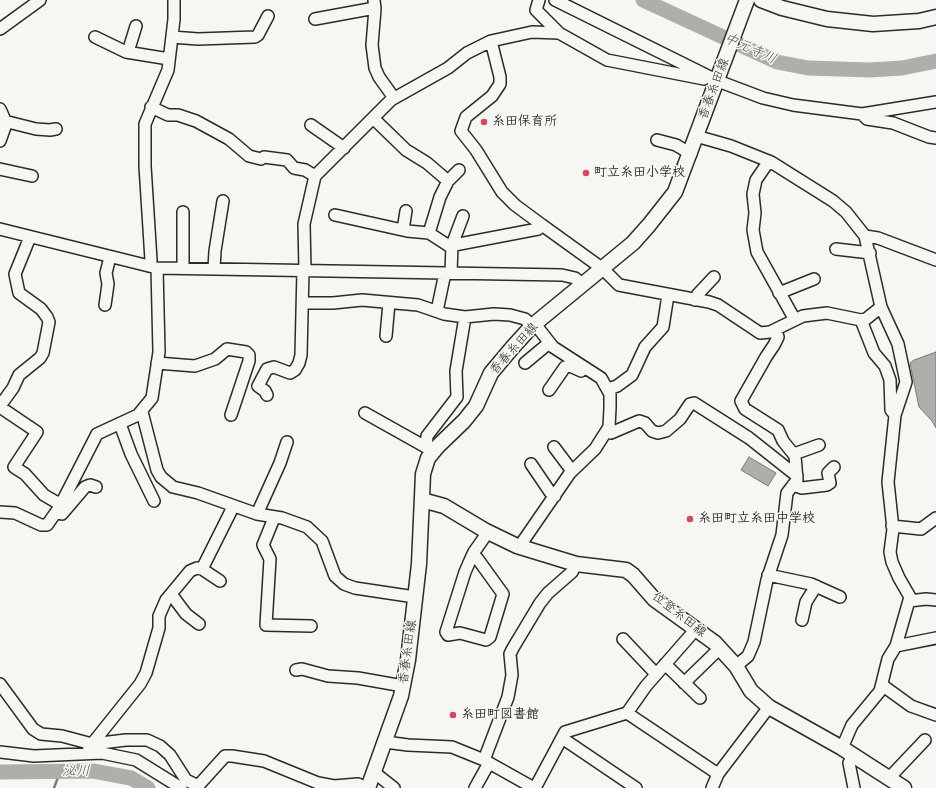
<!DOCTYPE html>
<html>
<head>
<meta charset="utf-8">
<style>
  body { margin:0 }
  canvas { display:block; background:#f6f6f2 }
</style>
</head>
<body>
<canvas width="936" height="788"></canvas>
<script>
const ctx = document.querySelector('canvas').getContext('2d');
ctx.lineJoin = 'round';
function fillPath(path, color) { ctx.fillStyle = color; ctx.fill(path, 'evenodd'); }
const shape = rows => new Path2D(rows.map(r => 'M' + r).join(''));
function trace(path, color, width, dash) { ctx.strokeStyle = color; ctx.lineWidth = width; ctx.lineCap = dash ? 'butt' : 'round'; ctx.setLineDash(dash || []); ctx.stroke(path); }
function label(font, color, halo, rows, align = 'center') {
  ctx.font = font + ' Pangolin,"Klee One",sans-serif'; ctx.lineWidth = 3; ctx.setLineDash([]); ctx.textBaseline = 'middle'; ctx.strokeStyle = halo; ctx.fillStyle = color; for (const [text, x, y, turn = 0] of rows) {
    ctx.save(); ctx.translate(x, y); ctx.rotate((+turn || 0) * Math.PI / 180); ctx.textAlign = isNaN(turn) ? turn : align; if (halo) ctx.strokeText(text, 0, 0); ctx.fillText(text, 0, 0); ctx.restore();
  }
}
const water = shape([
  [936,352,936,428,932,421,919,407,910,363,914,360,936,352],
  [749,457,776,473,768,486,741,470,749,457]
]);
fillPath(water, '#aeaeab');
trace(water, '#7a7a78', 1);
trace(shape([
  [54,788,60,772]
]), '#7a7a78', 2.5);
trace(shape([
  [643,0,777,62,808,68,870,70,902,68,936,61],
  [0,772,93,771,131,778,148,788]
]), '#aeaeab', 15);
const minor = shape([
  [374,0,375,9,372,45,375,68,379,77,394,98],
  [539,0,536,10,559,33,607,60,704,79],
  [555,0,718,81,763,98,793,105,862,114,936,102],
  [315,19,375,8],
  [0,29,40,0],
  [95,37,126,52,169,59],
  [172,37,198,39,255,37,258,35,268,16],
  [491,41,500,77,500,84,492,96,466,117,461,131,476,150,502,192,515,205,542,225],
  [128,52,136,26],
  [151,107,168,115,178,115,196,121,229,139,249,156,261,159,264,157,287,160,294,168,305,170,315,176],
  [0,109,4,118,5,127,0,141],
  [862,114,867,119,893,123,929,137,936,138],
  [373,118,406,150,427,163,448,181,440,197,429,233],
  [4,121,36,129,50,130,56,129],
  [311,125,344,148],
  [696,136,731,146,771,162,833,201,846,212,865,236,881,307,898,344,906,382,895,415,888,482,893,529,890,552,892,562,899,578,910,597,896,646,888,659,880,691,852,725,842,748],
  [657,140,676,145,691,154],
  [769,161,756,180,753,194,755,213,753,230,757,252,795,320],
  [0,169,32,176],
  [448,181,459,170],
  [183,212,183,268],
  [335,215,407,231,429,233,449,246,538,229,542,225,603,269,619,285,709,302,718,305,760,333,770,332,803,316,827,313,861,320,866,319,881,307],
  [0,229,157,268,562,275,575,278,583,285],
  [403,230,406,211],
  [865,236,878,238,936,260],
  [836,249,870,253],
  [149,266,151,260,145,166,145,124,168,70,174,19,174,0],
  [214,269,215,251,223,201],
  [305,270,304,224,315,176,391,100,448,68,467,53,491,41,532,32,559,33],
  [451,273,452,245,463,216],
  [779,293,814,279],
  [695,300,698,294,714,277],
  [303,303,333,303,362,300,418,305,444,314,465,317,494,314,510,315,525,319,532,326],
  [105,305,108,284,106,273,110,257],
  [437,311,445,273],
  [861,320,874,353,885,366,890,380,891,410,895,415],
  [386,336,389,303],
  [157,363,195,366,215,359,227,349,246,352,249,355,249,361,231,415],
  [525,363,549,343],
  [608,389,617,386,632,375,645,347,663,327,668,295],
  [549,390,565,367,570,366,581,371],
  [267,395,265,391,258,386,267,369,274,367,290,373,295,370,299,363,301,355,303,270],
  [0,406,13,388,19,375,40,358,43,353,49,322,47,317,41,309,19,293,15,274,30,237],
  [0,407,37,432,14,467,25,474,44,495,56,502,62,502],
  [142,412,157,470,161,477,173,487,198,493,257,514,282,518,307,527,322,541,335,576,344,584,355,588,415,597],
  [365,413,431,450],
  [120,424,131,454,154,501],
  [606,432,611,433,639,421,645,423,652,431,658,433,666,431,680,419,690,404,694,403,749,438,797,476],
  [426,447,427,436,457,397,456,371,465,317],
  [554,447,572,471],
  [794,454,819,445],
  [531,464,550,492,555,496],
  [793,485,802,488,827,485,830,483,828,473,834,467],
  [0,512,15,513,41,525,47,525,59,508,97,434,138,415,152,398,159,352,157,268],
  [58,513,62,514,85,487,90,485,96,487],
  [257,514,280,463,287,442],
  [274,518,263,545,270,559,266,625,311,626],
  [892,526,921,529,936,518],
  [519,547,570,473,595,449,609,427,610,408,610,394,601,378,553,347,535,324],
  [472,556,477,558,503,594,490,637,486,640,460,633,448,635,446,632,465,572,472,556,474,552,488,532],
  [202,569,220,581],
  [768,575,811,584,840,597],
  [171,594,186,614,199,624],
  [909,601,926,599,936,600],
  [802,620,806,602,816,586],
  [623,639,656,674],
  [896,646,936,638],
  [665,664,700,698],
  [736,666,748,656,754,642,767,580,782,535,787,493,797,480,795,456,783,441,778,430,745,409,741,401,766,357,774,345,778,337,776,330],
  [296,670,302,669,328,676,358,678,403,686],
  [684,683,720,648],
  [0,684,33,729,41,734,62,736,92,744,126,740,147,740,160,746,170,755,186,780,198,786,225,756,232,756,264,761,318,783,334,786,358,784,366,788],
  [882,685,911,706,936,715],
  [627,713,718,774],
  [562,738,636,788],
  [385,742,408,745,452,747,484,760,534,788],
  [0,752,34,756,102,753,136,760,181,788],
  [87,753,92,744,140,684,146,673,159,628,159,616,166,600,190,571,197,568,202,569,233,507],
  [853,755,849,763,854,788],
  [484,760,508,697,512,675,510,654,513,648,540,603,548,593,572,572,576,564],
  [375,773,394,788],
  [889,778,925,740],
  [475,788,489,763],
  [535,788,565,732,627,713,646,686,696,629],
  [712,788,718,774,769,707]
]);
const major = shape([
  [761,0,782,8,827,19,873,24,919,21,936,17],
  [422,500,444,506,486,531,517,546,576,564,626,570,633,575,654,599,715,643,736,666,751,691,769,707,842,748,904,788],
  [368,788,401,696,408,660,419,564,423,474,428,458,438,446,464,421,476,406,491,373,512,348,532,326,633,243,649,225,675,192,747,0]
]);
trace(minor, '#2b2b2b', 14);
trace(major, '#2b2b2b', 17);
trace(minor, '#f6f6f2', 11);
trace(major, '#f6f6f2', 14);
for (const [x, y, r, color] of [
  [484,122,4,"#d1495b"],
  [586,173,4,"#d1495b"],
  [690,519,4,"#d1495b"],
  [453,715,4,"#d1495b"]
]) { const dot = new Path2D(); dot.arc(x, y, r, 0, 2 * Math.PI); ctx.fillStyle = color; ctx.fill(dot); trace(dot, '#f6f6f2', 1.5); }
label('13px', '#2b2b2b', '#f6f6f2', [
  ["香春糸田線",714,89,-69],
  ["香春糸田線",514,349,-48],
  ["位登糸田線",679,615,38],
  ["香春糸田線",408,652,-82]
]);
label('bold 13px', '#2b2b2b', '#f6f6f2', [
  ["糸田保育所",492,122],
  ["町立糸田小学校",594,173],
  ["糸田町立糸田中学校",698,519],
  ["糸田町図書館",461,715]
], 'left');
label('italic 14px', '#525251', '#f6f6f2', [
  ["中元寺川",750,49,24],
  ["泌川",76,771]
]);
</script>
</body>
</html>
